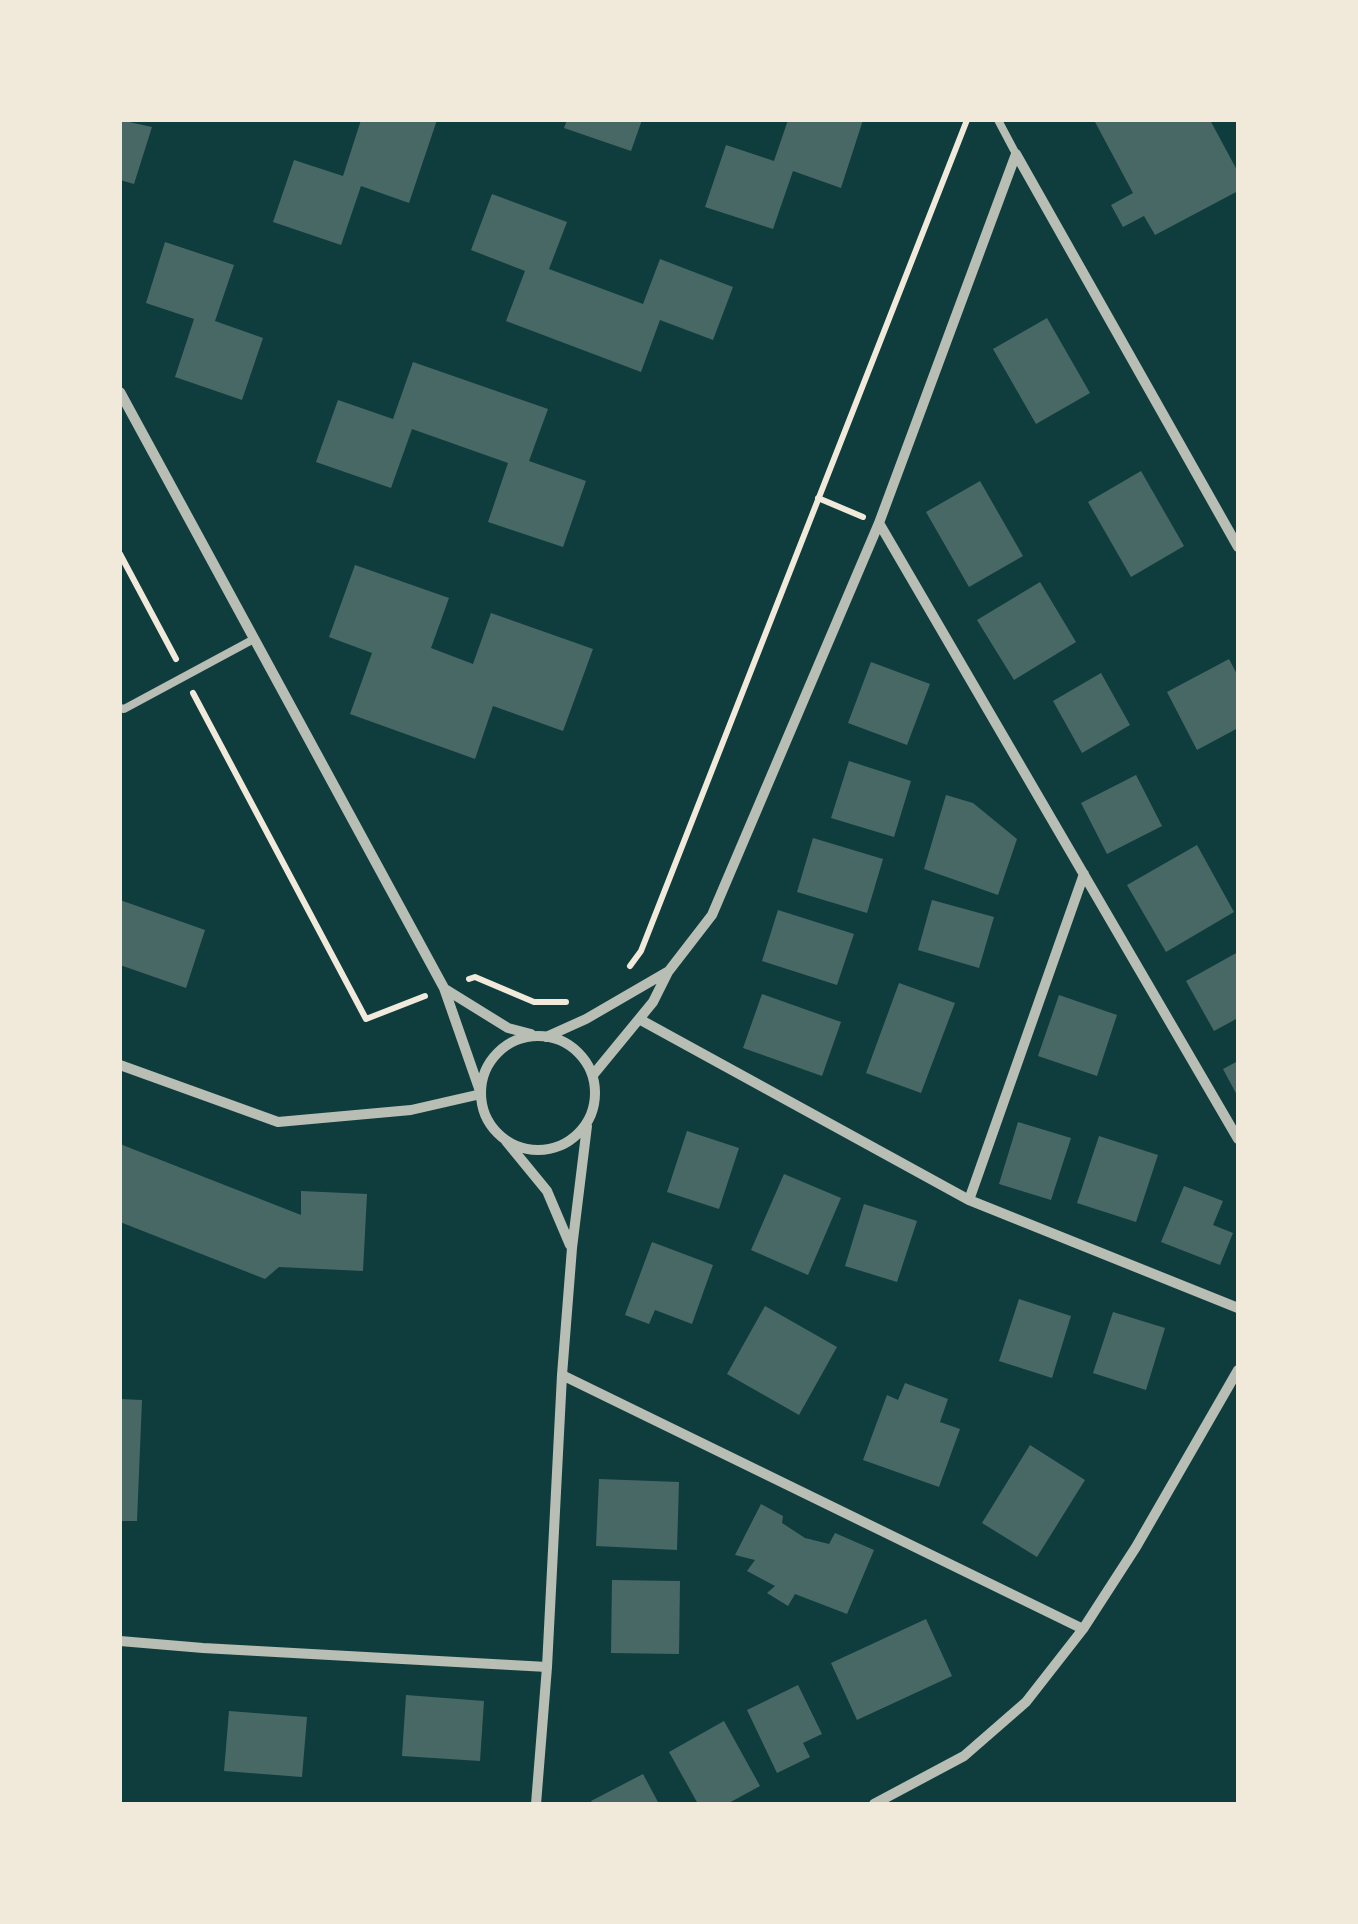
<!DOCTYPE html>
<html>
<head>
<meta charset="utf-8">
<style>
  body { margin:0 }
  #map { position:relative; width:1358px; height:1924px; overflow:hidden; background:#0f3d3e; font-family:"Noto Sans",sans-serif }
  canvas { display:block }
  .frame { position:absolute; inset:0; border:122px solid #f1e9da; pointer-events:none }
</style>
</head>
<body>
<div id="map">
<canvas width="1358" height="1924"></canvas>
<div class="frame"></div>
</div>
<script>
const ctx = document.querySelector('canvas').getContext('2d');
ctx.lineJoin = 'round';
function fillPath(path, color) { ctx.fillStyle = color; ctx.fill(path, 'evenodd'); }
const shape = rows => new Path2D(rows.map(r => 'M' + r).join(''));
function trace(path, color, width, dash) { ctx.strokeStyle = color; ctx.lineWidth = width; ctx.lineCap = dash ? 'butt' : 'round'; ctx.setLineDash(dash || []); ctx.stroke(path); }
fillPath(shape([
  [120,120,152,127,134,184,120,180],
  [361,120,437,120,409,203,361,186,341,245,273,222,294,160,343,176],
  [567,120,642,120,631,151,564,128],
  [788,120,863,120,841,188,793,171,773,229,705,207,726,145,774,161],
  [1094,120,1210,120,1238,172,1238,191,1155,235,1144,216,1123,227,1111,205,1133,193],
  [492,194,567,222,549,269,643,304,660,259,733,287,713,340,660,320,641,372,506,321,525,271,471,250],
  [165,242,234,265,215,321,263,338,242,400,175,377,194,319,146,303],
  [1047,318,1090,393,1036,424,993,349],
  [413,362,548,409,529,461,586,481,563,547,488,522,508,463,412,429,391,488,316,462,338,400,393,419],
  [1141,471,1184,546,1131,577,1088,502],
  [980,481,1023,556,969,587,926,512],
  [355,565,449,598,431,648,473,664,491,613,593,649,563,731,493,706,475,759,350,714,372,653,329,637],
  [1040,582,1076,642,1014,680,977,620],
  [1229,659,1238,676,1238,728,1197,750,1167,692],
  [871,662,930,684,907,745,848,723],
  [1101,673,1130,725,1082,753,1053,701],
  [849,761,911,781,894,837,831,818],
  [1136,775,1162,826,1107,854,1081,803],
  [946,795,973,803,1017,839,998,895,924,869],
  [813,838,883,859,867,913,797,892],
  [1197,845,1234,912,1166,952,1127,885],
  [120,900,205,930,186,988,120,965],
  [932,900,994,917,979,968,918,950],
  [778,910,854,934,837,985,762,961],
  [1238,952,1238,1018,1214,1031,1186,981],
  [899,983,955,1003,921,1093,866,1073],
  [762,994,841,1022,822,1076,743,1048],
  [1059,995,1117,1015,1097,1076,1038,1056],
  [1238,1061,1238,1097,1223,1069],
  [1018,1122,1071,1138,1051,1200,999,1184],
  [687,1131,739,1148,719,1209,667,1192],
  [1099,1136,1158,1155,1136,1222,1077,1203],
  [120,1144,301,1215,301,1191,367,1194,363,1271,279,1267,265,1279,120,1222],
  [784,1174,841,1198,808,1275,751,1250],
  [1184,1186,1223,1201,1213,1225,1233,1233,1220,1265,1161,1242],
  [864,1204,917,1221,897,1282,845,1266],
  [652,1242,713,1265,692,1324,655,1310,649,1324,625,1315],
  [1019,1299,1071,1316,1052,1378,999,1361],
  [765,1306,837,1347,799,1415,727,1374],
  [1113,1312,1165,1328,1146,1390,1093,1373],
  [905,1383,948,1399,940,1422,960,1429,939,1487,863,1460,887,1395,898,1400],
  [120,1399,142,1400,137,1521,120,1521],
  [1030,1445,1085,1480,1037,1557,982,1523],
  [599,1479,679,1482,677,1550,596,1546],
  [761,1504,783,1516,782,1523,805,1538,829,1544,835,1533,874,1550,847,1614,795,1594,788,1606,767,1593,775,1586,747,1571,755,1560,735,1555],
  [612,1580,680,1581,679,1654,611,1653],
  [926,1619,952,1676,857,1720,831,1663],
  [798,1685,822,1734,803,1743,810,1757,777,1773,747,1710],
  [406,1695,484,1701,480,1761,402,1756],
  [229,1711,307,1717,302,1777,224,1771],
  [724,1721,760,1786,727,1804,698,1804,669,1752],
  [643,1774,659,1804,593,1804,591,1801]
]), '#486865');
trace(shape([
  [818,498,863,517],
  [120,554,176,659],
  [193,693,366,1019,425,996],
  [630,966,641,951,967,120],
  [469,979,475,977,534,1002,566,1002]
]), '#f1e9da', 6);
trace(shape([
  [998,120,1016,154],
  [120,708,124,709,254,639]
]), '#b8beb3', 8);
trace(shape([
  [1016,154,1238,547],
  [120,392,444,988,481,1094,411,1110,278,1122,120,1065],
  [879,523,1238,1139],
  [445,989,508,1028,531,1034],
  [639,1019,969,1200,1238,1308],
  '481 1093a57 57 0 1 1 114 0a57 57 0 1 1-114 0Z',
  [546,1037,586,1019,667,972],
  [593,1075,653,1002,668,972,712,915,879,523,1016,154],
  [506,1141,547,1191,570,1245],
  [969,1200,1084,874],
  [562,1375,1083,1629],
  [120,1641,203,1648,547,1667],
  [536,1804,547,1667,562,1375,572,1248,587,1126],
  [874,1804,964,1756,1026,1702,1083,1629,1136,1547,1238,1370]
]), '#b8beb3', 10);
</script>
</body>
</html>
